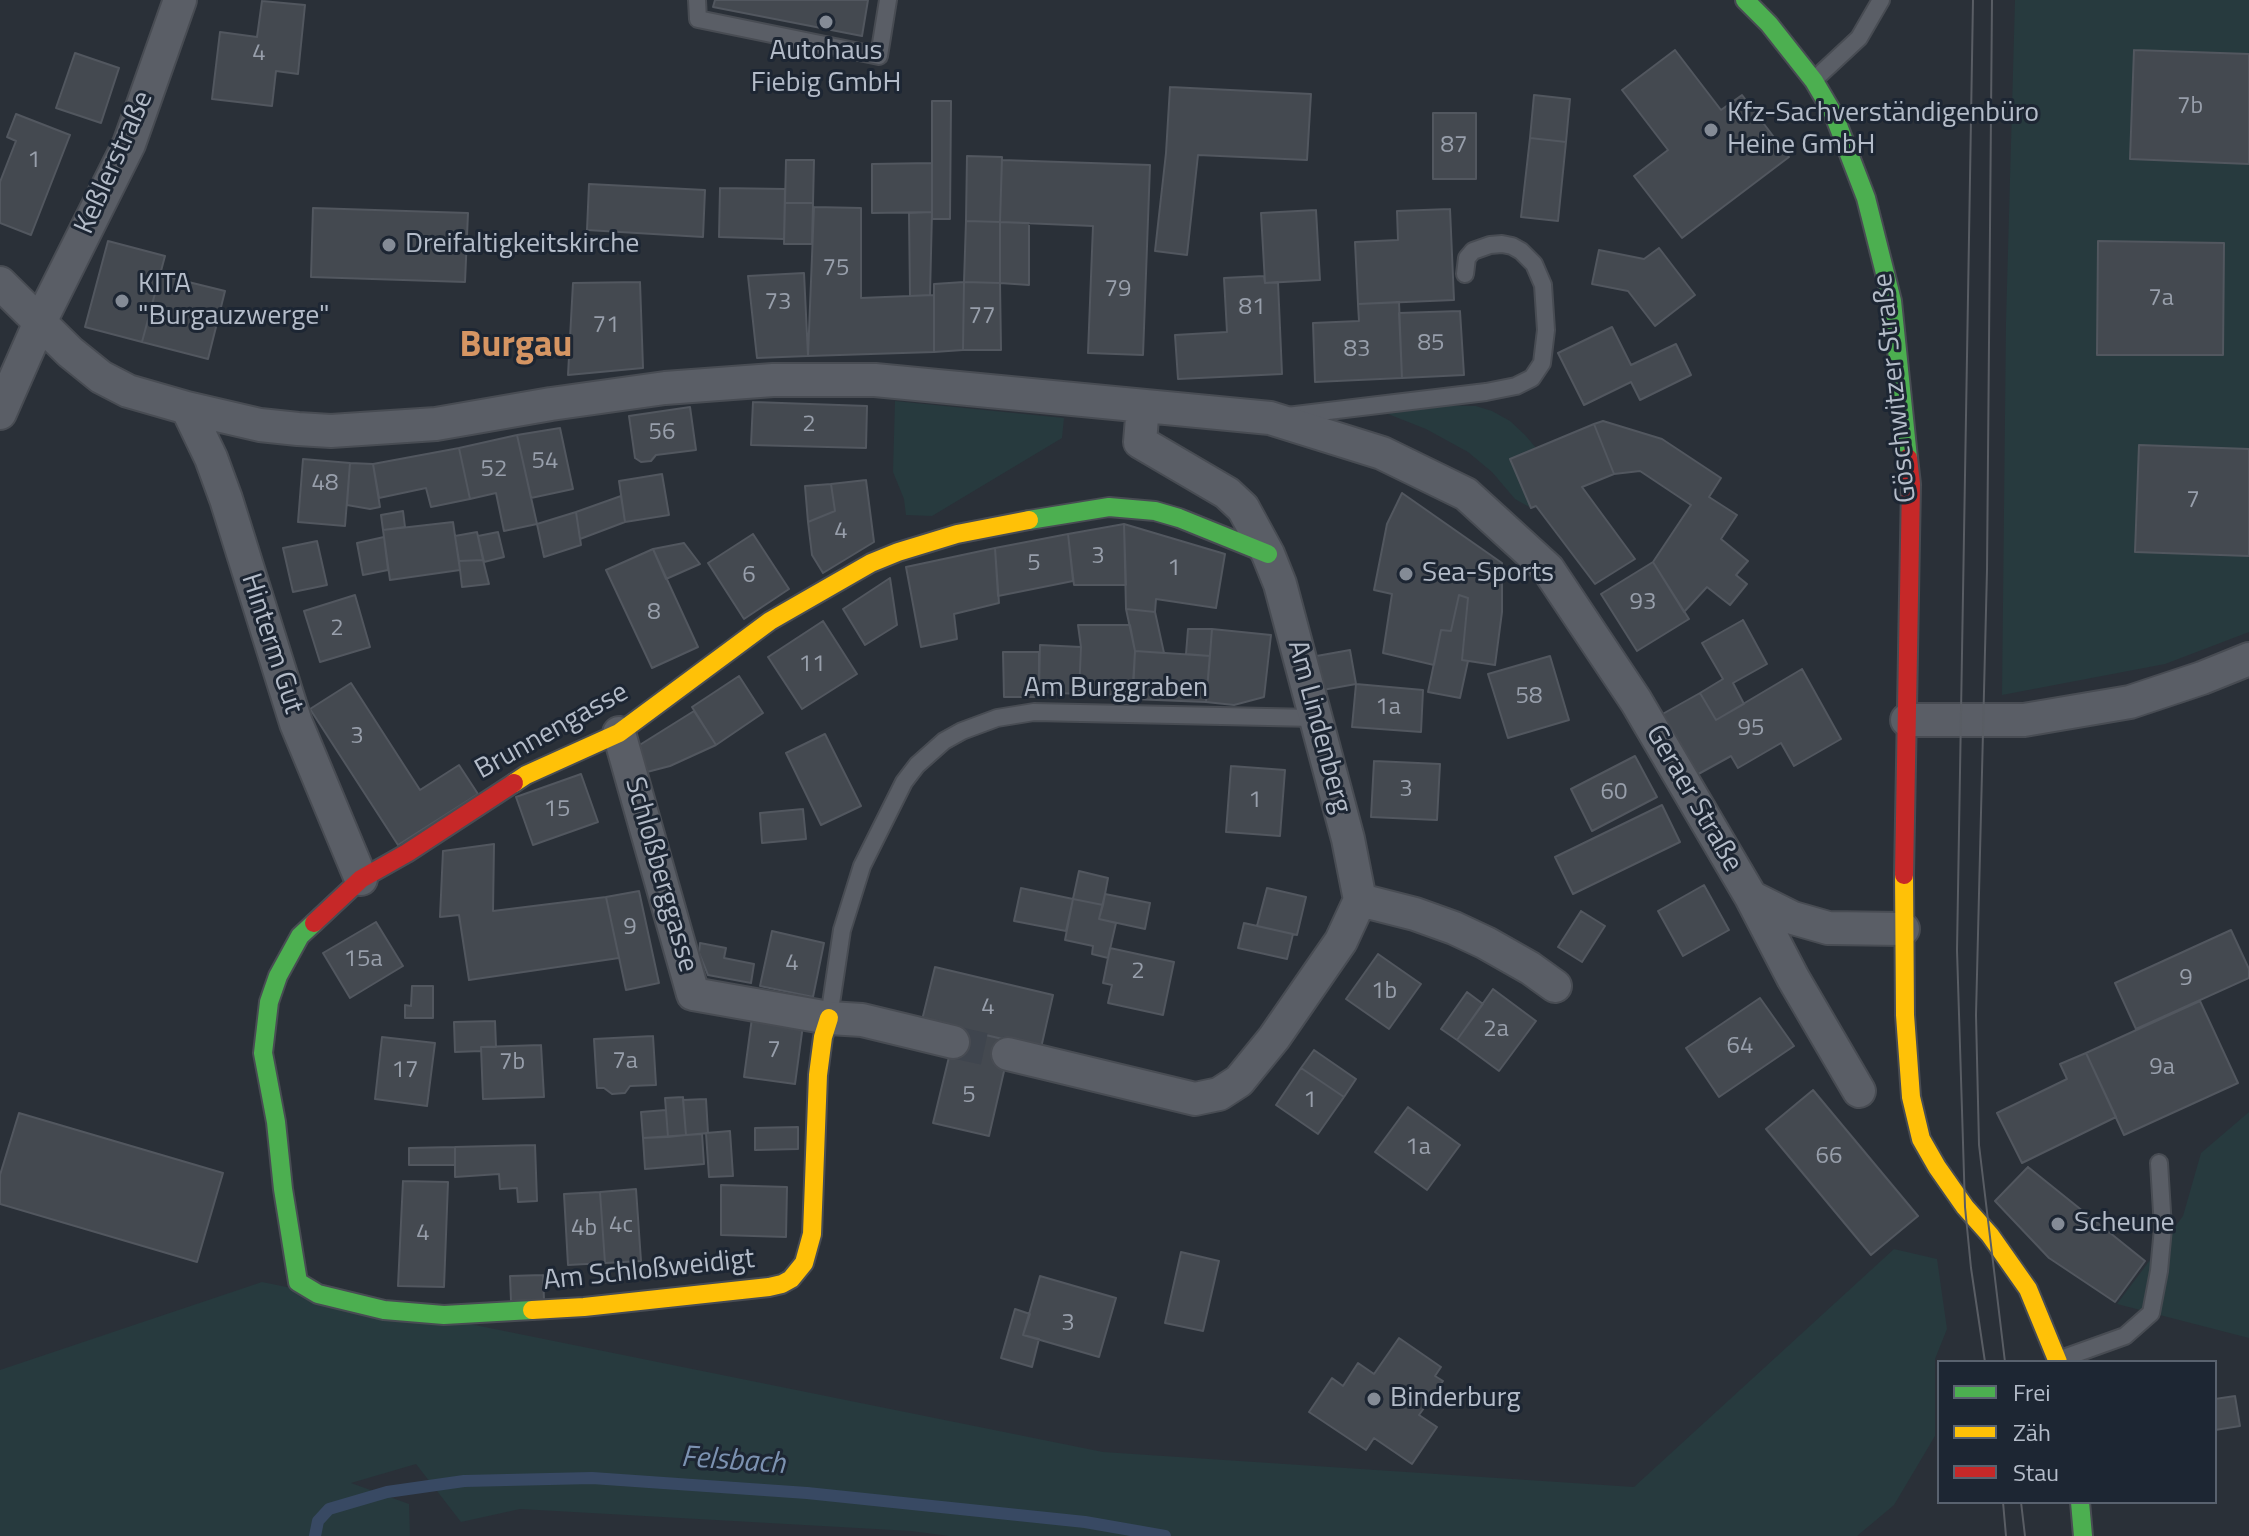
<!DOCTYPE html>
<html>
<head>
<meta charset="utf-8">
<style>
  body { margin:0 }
  #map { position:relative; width:2249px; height:1536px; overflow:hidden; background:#2a3038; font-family:"Titillium Web",sans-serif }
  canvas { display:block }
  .legend { position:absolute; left:1937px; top:1360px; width:280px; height:144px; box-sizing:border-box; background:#1d2633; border:2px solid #59626f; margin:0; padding:10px 14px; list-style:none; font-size:24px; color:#b4bcc9 }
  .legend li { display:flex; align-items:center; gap:16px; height:40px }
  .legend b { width:40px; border:2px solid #59626f }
</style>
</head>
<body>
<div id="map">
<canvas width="2249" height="1536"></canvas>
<ul class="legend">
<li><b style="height:10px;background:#4caf50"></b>Frei</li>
<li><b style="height:10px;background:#ffc107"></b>Zäh</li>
<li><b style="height:10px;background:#c62828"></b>Stau</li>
</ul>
</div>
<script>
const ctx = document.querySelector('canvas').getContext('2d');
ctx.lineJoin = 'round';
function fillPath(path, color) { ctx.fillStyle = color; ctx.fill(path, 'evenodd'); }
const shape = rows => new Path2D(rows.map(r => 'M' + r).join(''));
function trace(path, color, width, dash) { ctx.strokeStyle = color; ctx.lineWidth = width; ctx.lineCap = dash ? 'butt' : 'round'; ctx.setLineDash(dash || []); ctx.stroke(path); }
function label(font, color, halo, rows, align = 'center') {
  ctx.font = font + ' "Titillium Web",sans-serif'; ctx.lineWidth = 6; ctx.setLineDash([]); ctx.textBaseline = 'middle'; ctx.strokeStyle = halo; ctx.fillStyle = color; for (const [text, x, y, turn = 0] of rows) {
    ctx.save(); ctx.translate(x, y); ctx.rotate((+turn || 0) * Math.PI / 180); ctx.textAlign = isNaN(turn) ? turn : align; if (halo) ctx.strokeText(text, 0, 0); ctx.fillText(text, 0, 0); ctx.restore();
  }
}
fillPath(shape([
  [2015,0,2249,0,2249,632,2165,664,2002,695,2006,322],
  [895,401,1064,418,1062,438,932,516,906,515,904,499,893,472],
  [1428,405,1476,406,1492,411,1510,421,1525,435,1536,448,1510,459,1531,508,1515,499,1492,472,1468,452,1426,429,1388,414,1409,407],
  [2249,1112,2249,1338,2117,1304,2183,1216,2201,1153],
  [1894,1249,1937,1259,1947,1329,1935,1359,1935,1436,1894,1505,1857,1536,949,1536,911,1531,520,1509,461,1522,416,1464,351,1483,409,1504,410,1536,0,1536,0,1370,262,1282,1103,1452,1634,1487]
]), '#273a3e');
trace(shape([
  [315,1536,318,1521,329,1509,387,1492,464,1481,592,1478,807,1493,1085,1522,1165,1536]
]), '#384963', 12);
const building = shape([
  [715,0,868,0,862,36,713,7,715,0],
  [262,1,305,5,298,74,276,71,272,106,212,99,220,32,257,37,262,1],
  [1675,50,1721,110,1742,95,1789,157,1682,238,1634,176,1668,150,1622,90,1675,50],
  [2134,50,2249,54,2249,164,2130,159,2134,50],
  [75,53,119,68,101,123,56,108,75,53],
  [1170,87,1311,94,1307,160,1198,155,1187,255,1155,251,1166,153,1170,87],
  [1534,95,1570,99,1566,142,1530,138,1534,95],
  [932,101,951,101,950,219,932,219,932,101],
  [1433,113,1476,113,1476,179,1433,179,1433,113],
  [16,114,70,135,31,235,0,223,0,182,16,141,7,137,16,114],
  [1530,138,1566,142,1558,221,1521,217,1530,138],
  [967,156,1002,157,1000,222,966,221,967,156],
  [786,160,814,160,813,203,785,203,786,160],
  [1002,160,1150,165,1143,355,1088,353,1093,226,1000,222,1002,160],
  [932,163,932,212,872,213,872,164,932,163],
  [589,184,705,190,703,237,587,230,589,184],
  [720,188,785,189,784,239,719,237,720,188],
  [785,203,813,203,812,244,784,244,785,203],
  [814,207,861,208,861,298,934,295,934,352,808,356,814,207],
  [313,208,468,213,465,282,311,277,313,208],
  [1450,209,1454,300,1358,304,1355,242,1398,240,1397,211,1450,209],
  [1316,210,1320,280,1265,283,1261,213,1316,210],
  [932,212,930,295,910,296,909,213,932,212],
  [966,221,1000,222,1000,283,964,282,966,221],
  [1000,222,1029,223,1029,285,1000,283,1000,222],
  [108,241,165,256,142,342,85,327,108,241],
  [2098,241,2224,243,2223,355,2097,355,2098,241],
  [1659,248,1695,295,1655,326,1628,291,1592,284,1599,250,1644,259,1659,248],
  [804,273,808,356,757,358,748,276,804,273],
  [160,275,225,291,208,359,142,342,160,275],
  [1264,276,1265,283,1278,282,1282,374,1178,379,1175,335,1227,332,1224,278,1264,276],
  [640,282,643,368,568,375,573,283,640,282],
  [964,282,1000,283,1001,350,963,350,964,282],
  [964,282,963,350,934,352,934,284,964,282],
  [1399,302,1402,378,1315,382,1313,323,1359,321,1358,304,1399,302],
  [1460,311,1464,375,1402,378,1399,313,1460,311],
  [1612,327,1631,365,1676,344,1691,375,1640,400,1631,382,1584,405,1558,353,1612,327],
  [753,402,867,406,866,448,751,445,753,402],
  [690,407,696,450,656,455,651,461,641,462,635,458,629,416,690,407],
  [1603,421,1662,439,1721,478,1709,497,1737,515,1721,539,1748,561,1736,575,1747,584,1730,605,1707,587,1684,612,1653,562,1691,505,1640,471,1614,474,1594,424,1603,421],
  [1594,424,1614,474,1582,487,1635,559,1595,584,1536,506,1531,508,1510,459,1594,424],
  [560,428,573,489,531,498,517,435,560,428],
  [517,435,537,524,504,531,496,493,470,499,459,448,517,435],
  [2139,445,2249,449,2249,556,2135,552,2139,445],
  [459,448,470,499,431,507,426,488,379,498,373,464,459,448],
  [303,459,350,463,345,526,298,522,303,459],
  [350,463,373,464,380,507,370,509,347,505,350,463],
  [662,474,669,515,625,522,619,481,662,474],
  [866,480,874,542,823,573,812,555,808,522,835,511,831,484,866,480],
  [831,484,835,511,808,522,805,486,831,484],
  [1402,493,1502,563,1502,612,1495,665,1462,660,1468,598,1459,595,1451,631,1441,630,1434,665,1383,653,1392,594,1374,590,1387,524,1402,493],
  [621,496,625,522,580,539,576,512,621,496],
  [403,511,405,527,383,530,381,515,403,511],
  [576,512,581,545,544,557,537,524,576,512],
  [453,522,460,570,390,580,383,530,453,522],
  [1124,524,1225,554,1216,608,1156,599,1155,612,1126,609,1124,524],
  [1124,524,1126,585,1074,585,1068,534,1124,524],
  [477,532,483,560,459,561,455,536,477,532],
  [498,532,504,557,484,562,478,536,498,532],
  [753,534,789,589,744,619,708,563,753,534],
  [1068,534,1073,581,998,596,995,548,1068,534],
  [384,537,388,570,363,575,357,543,384,537],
  [317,541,327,585,293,592,283,548,317,541],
  [684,543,700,564,666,579,653,549,684,543],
  [995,548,999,603,954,614,957,639,921,647,906,567,995,548],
  [653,549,698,647,652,668,606,570,653,549],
  [483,560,489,584,462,587,459,561,483,560],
  [1653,562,1689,619,1637,651,1601,594,1653,562],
  [890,578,897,625,865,645,843,609,890,578],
  [355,595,370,647,320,662,304,611,355,595],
  [1459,595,1468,598,1462,660,1468,661,1460,698,1428,692,1441,630,1451,631,1459,595],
  [1126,609,1155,612,1164,653,1135,651,1126,609],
  [1743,620,1767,664,1733,683,1744,704,1716,720,1700,693,1723,679,1702,643,1743,620],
  [823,621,857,674,802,709,768,657,823,621],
  [1078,625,1130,625,1135,651,1133,695,1079,694,1081,647,1078,625],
  [1188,629,1212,629,1210,656,1186,654,1188,629],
  [1212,629,1271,635,1264,697,1234,705,1206,702,1212,629],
  [1040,645,1081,647,1079,694,1039,692,1040,645],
  [1350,650,1356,684,1317,691,1311,657,1350,650],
  [1135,651,1210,656,1206,702,1132,699,1135,651],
  [1003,652,1039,652,1039,697,1004,697,1003,652],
  [1550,656,1569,720,1508,738,1488,674,1550,656],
  [1802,669,1841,739,1794,766,1781,743,1738,768,1731,756,1693,777,1659,716,1700,693,1716,720,1802,669],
  [739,676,763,713,716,745,692,707,739,676],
  [351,683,420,790,459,765,478,794,398,845,310,709,351,683],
  [1356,684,1423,690,1421,732,1352,727,1356,684],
  [694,711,716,745,670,766,647,772,638,746,694,711],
  [825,734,861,806,821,825,786,753,825,734],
  [1635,756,1657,797,1592,831,1571,789,1635,756],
  [1374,761,1440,764,1437,820,1371,817,1374,761],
  [1231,766,1285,770,1280,836,1226,832,1231,766],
  [581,774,598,822,533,845,516,797,581,774],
  [1662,805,1680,842,1573,894,1555,857,1662,805],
  [803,809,806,839,762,843,760,813,803,809],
  [494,844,493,911,606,897,619,958,469,980,459,915,440,917,443,851,494,844],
  [1079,871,1108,878,1103,905,1073,899,1079,871],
  [1704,885,1729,930,1683,956,1658,911,1704,885],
  [1021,888,1073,899,1066,931,1014,921,1021,888],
  [1267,888,1306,897,1297,935,1257,926,1267,888],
  [639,891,659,983,626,990,606,897,639,891],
  [1105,894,1150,903,1145,929,1099,919,1105,894],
  [1073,899,1103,905,1099,919,1116,923,1108,958,1092,954,1093,946,1065,940,1073,899],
  [1581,911,1605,926,1582,962,1558,947,1581,911],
  [376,922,403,966,350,998,323,953,376,922],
  [1244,923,1293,934,1287,959,1238,948,1244,923],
  [2231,930,2249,969,2249,978,2136,1029,2115,983,2231,930],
  [772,931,824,943,813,997,760,986,772,931],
  [700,943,726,948,724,958,754,964,751,983,708,975,699,953,700,943],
  [1110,948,1174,962,1163,1015,1108,1003,1112,985,1103,983,1110,948],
  [1378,954,1421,984,1389,1029,1346,999,1378,954],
  [935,967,1053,995,1041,1048,922,1020,935,967],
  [412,986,433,986,433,1018,405,1018,405,1005,411,1006,412,986],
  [1493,989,1536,1021,1499,1071,1457,1040,1493,989],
  [1467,992,1483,1004,1457,1040,1441,1029,1467,992],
  [1760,998,1794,1046,1719,1097,1686,1048,1760,998],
  [2200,1001,2238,1083,2124,1135,2086,1053,2200,1001],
  [752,1018,803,1025,795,1084,744,1077,752,1018],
  [495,1021,496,1047,481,1047,481,1051,455,1052,454,1022,495,1021],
  [956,1028,1011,1041,989,1136,933,1123,956,1028],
  [653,1036,656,1085,630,1086,625,1093,612,1094,604,1088,597,1088,594,1039,653,1036],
  [382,1037,435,1043,427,1106,375,1099,382,1037],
  [541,1045,544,1097,483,1099,481,1047,541,1045],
  [1314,1050,1356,1079,1344,1097,1301,1068,1314,1050],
  [2086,1053,2116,1117,2022,1163,1997,1113,2067,1079,2060,1064,2086,1053],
  [1301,1068,1344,1097,1318,1134,1276,1105,1301,1068],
  [1813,1090,1918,1216,1871,1255,1766,1129,1813,1090],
  [683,1097,686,1135,668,1137,665,1098,683,1097],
  [706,1099,708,1133,686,1135,683,1100,706,1099],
  [1408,1107,1460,1145,1427,1190,1375,1152,1408,1107],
  [666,1110,668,1137,643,1138,641,1112,666,1110],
  [19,1113,223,1173,197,1262,0,1204,0,1175,19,1113],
  [798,1127,798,1149,755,1150,755,1128,798,1127],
  [730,1131,733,1176,709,1177,706,1133,730,1131],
  [702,1134,704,1164,645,1169,643,1138,702,1134],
  [535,1145,537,1201,518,1202,517,1188,500,1189,499,1174,455,1177,455,1147,535,1145],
  [455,1147,455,1165,409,1165,409,1148,455,1147],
  [2028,1167,2145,1261,2115,1302,2049,1258,1995,1201,2028,1167],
  [403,1181,448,1182,444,1287,398,1286,403,1181],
  [721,1185,787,1187,786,1237,721,1235,721,1185],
  [636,1189,641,1261,605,1263,600,1192,636,1189],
  [600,1192,605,1263,568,1265,564,1194,600,1192],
  [1181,1252,1219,1261,1203,1331,1165,1323,1181,1252],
  [543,1275,544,1300,511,1301,510,1276,543,1275],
  [1040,1276,1116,1298,1099,1357,1023,1335,1040,1276],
  [1015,1309,1030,1314,1023,1335,1039,1339,1032,1367,1001,1358,1015,1309],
  [1399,1338,1441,1367,1435,1376,1443,1381,1419,1415,1437,1427,1412,1464,1374,1438,1366,1450,1309,1412,1332,1378,1343,1386,1358,1363,1374,1374,1399,1338],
  [2235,1396,2240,1426,2215,1430,2215,1399,2235,1396]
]);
fillPath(building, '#444950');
trace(building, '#52575f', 2);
trace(shape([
  [953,1042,1008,1054]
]), '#3f454e', 32, [32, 16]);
const lane = shape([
  [697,0,698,19,879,56,888,0],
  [1815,79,1859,38,1881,0],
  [1287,416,1486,392,1516,386,1532,378,1542,363,1546,330,1543,285,1534,264,1521,251,1512,246,1502,244,1490,245,1473,251,1467,258,1465,274],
  [829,1017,842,930,862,866,904,782,917,765,944,741,962,731,997,718,1034,712,1314,718],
  [2058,1360,2125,1336,2151,1313,2159,1271,2163,1228,2159,1163]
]);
const street = shape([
  [0,283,70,352,101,377,128,391,187,408,260,425,298,429,331,431,436,424,551,404,665,388,773,380,875,380,1270,418,1382,453,1466,494,1548,569,1636,701,1751,897,1793,918,1828,928,1903,929],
  [1143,406,1140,442,1227,493,1243,508,1268,554,1280,584,1348,839,1360,900,1415,914,1454,928,1486,943,1530,968,1555,986],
  [187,408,211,458,226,499,296,723,361,879],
  [0,413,40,322,129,144,180,0],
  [1907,720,2024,720,2130,702,2202,678,2249,659],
  [619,733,693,994,829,1018,862,1020,953,1042],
  [1751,897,1793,978,1859,1091],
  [1008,1054,1195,1099,1219,1094,1239,1081,1274,1038,1341,941,1360,900]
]);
const fast = shape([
  [1745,0,1769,24,1814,81,1834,115,1866,198,1892,301,1908,458],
  [1029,520,1109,507,1155,511,1179,518,1268,554],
  [314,923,300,936,278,976,269,1002,263,1053,276,1122,283,1189,298,1282,318,1294,384,1310,444,1315,532,1310],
  [2080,1502,2083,1536]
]);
const slow = shape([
  [514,783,526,775,619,733,770,621,871,563,898,552,957,534,1029,520],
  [1904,875,1905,1015,1911,1097,1921,1139,1937,1167,1965,1207,1990,1235,2028,1289,2058,1362],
  [532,1310,584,1307,769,1287,782,1284,791,1279,804,1263,812,1234,818,1075,823,1037,829,1018]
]);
const jam = shape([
  [1904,875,1911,484,1908,458],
  [314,923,361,879,407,853,514,783]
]);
trace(lane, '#484c53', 20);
trace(street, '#484c53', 36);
trace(fast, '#484c53', 22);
trace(slow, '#484c53', 22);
trace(jam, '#484c53', 22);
trace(lane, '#5a5e66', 16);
trace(street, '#5a5e66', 32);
trace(fast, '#4caf50', 18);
trace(slow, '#ffc107', 18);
trace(jam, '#c62828', 18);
trace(shape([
  [1973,0,1957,950,1965,1207,1971,1268,1985,1362],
  [1992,0,1987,570,1976,1015,1979,1145,2005,1362],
  [2003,1502,2006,1536],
  [2021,1502,2025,1536]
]), '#595d64', 2);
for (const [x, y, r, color] of [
  [826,22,8,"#848b96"],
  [1711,130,8,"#848b96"],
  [389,245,8,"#848b96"],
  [122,301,8,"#848b96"],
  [1406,574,8,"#848b96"],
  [2058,1224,8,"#848b96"],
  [1374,1399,8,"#848b96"]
]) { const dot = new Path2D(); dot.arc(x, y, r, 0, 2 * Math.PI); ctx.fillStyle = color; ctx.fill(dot); trace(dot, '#1d2633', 3); }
label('24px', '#989fab', null, [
  ["4",259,54],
  ["7b",2190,107],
  ["87",1454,146],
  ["1",34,161],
  ["75",836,269],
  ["79",1118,290],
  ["7a",2161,299],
  ["73",778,303],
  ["81",1252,308],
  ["77",982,317],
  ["71",606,326],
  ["85",1431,344],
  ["83",1357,350],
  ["2",809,425],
  ["56",662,433],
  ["54",545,462],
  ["52",494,470],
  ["48",325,484],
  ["7",2193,501],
  ["4",841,532],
  ["3",1098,557],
  ["5",1034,564],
  ["1",1174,569],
  ["6",749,576],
  ["93",1643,603],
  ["8",654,613],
  ["2",337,629],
  ["11",812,665],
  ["58",1529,697],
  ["1a",1388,708],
  ["95",1751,729],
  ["3",357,737],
  ["3",1406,790],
  ["60",1614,793],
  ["1",1255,801],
  ["15",557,810],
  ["9",630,928],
  ["15a",363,960],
  ["4",792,964],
  ["2",1138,972],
  ["9",2186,979],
  ["1b",1384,992],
  ["4",988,1008],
  ["2a",1496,1030],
  ["64",1740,1047],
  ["7",774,1051],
  ["7a",625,1062],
  ["7b",512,1063],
  ["9a",2162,1068],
  ["17",405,1071],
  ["5",969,1096],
  ["1",1310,1101],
  ["1a",1418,1148],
  ["66",1829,1157],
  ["4c",621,1226],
  ["4b",584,1229],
  ["4",423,1234],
  ["3",1068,1324]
]);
label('28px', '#b4bcc9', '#1d2633', [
  ["Autohaus",826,52,"center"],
  ["Fiebig GmbH",826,84,"center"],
  ["Kfz-Sachverständigenbüro",1727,114],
  ["Heine GmbH",1727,146],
  ["Dreifaltigkeitskirche",405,245],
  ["KITA",138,285],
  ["\"Burgauzwerge\"",138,317],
  ["Sea-Sports",1422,574],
  ["Scheune",2074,1224],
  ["Binderburg",1390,1399]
], 'left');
label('28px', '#b4bcc9', '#1d2633', [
  ["Keßlerstraße",115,163,-66],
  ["Göschwitzer Straße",1896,388,-96],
  ["Hinterm Gut",271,644,72],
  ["Am Burggraben",1116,689],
  ["Am Lindenberg",1318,727,75],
  ["Brunnengasse",552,732,-29],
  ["Geraer Straße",1693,799,60],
  ["Schloßberggasse",660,875,74],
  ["Am Schloßweidigt",649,1271,-6]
]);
label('italic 30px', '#7c92b1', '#1d2633', [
  ["Felsbach",733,1462,4]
]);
label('bold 36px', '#d59563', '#1d2633', [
  ["Burgau",516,347]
]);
</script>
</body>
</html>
